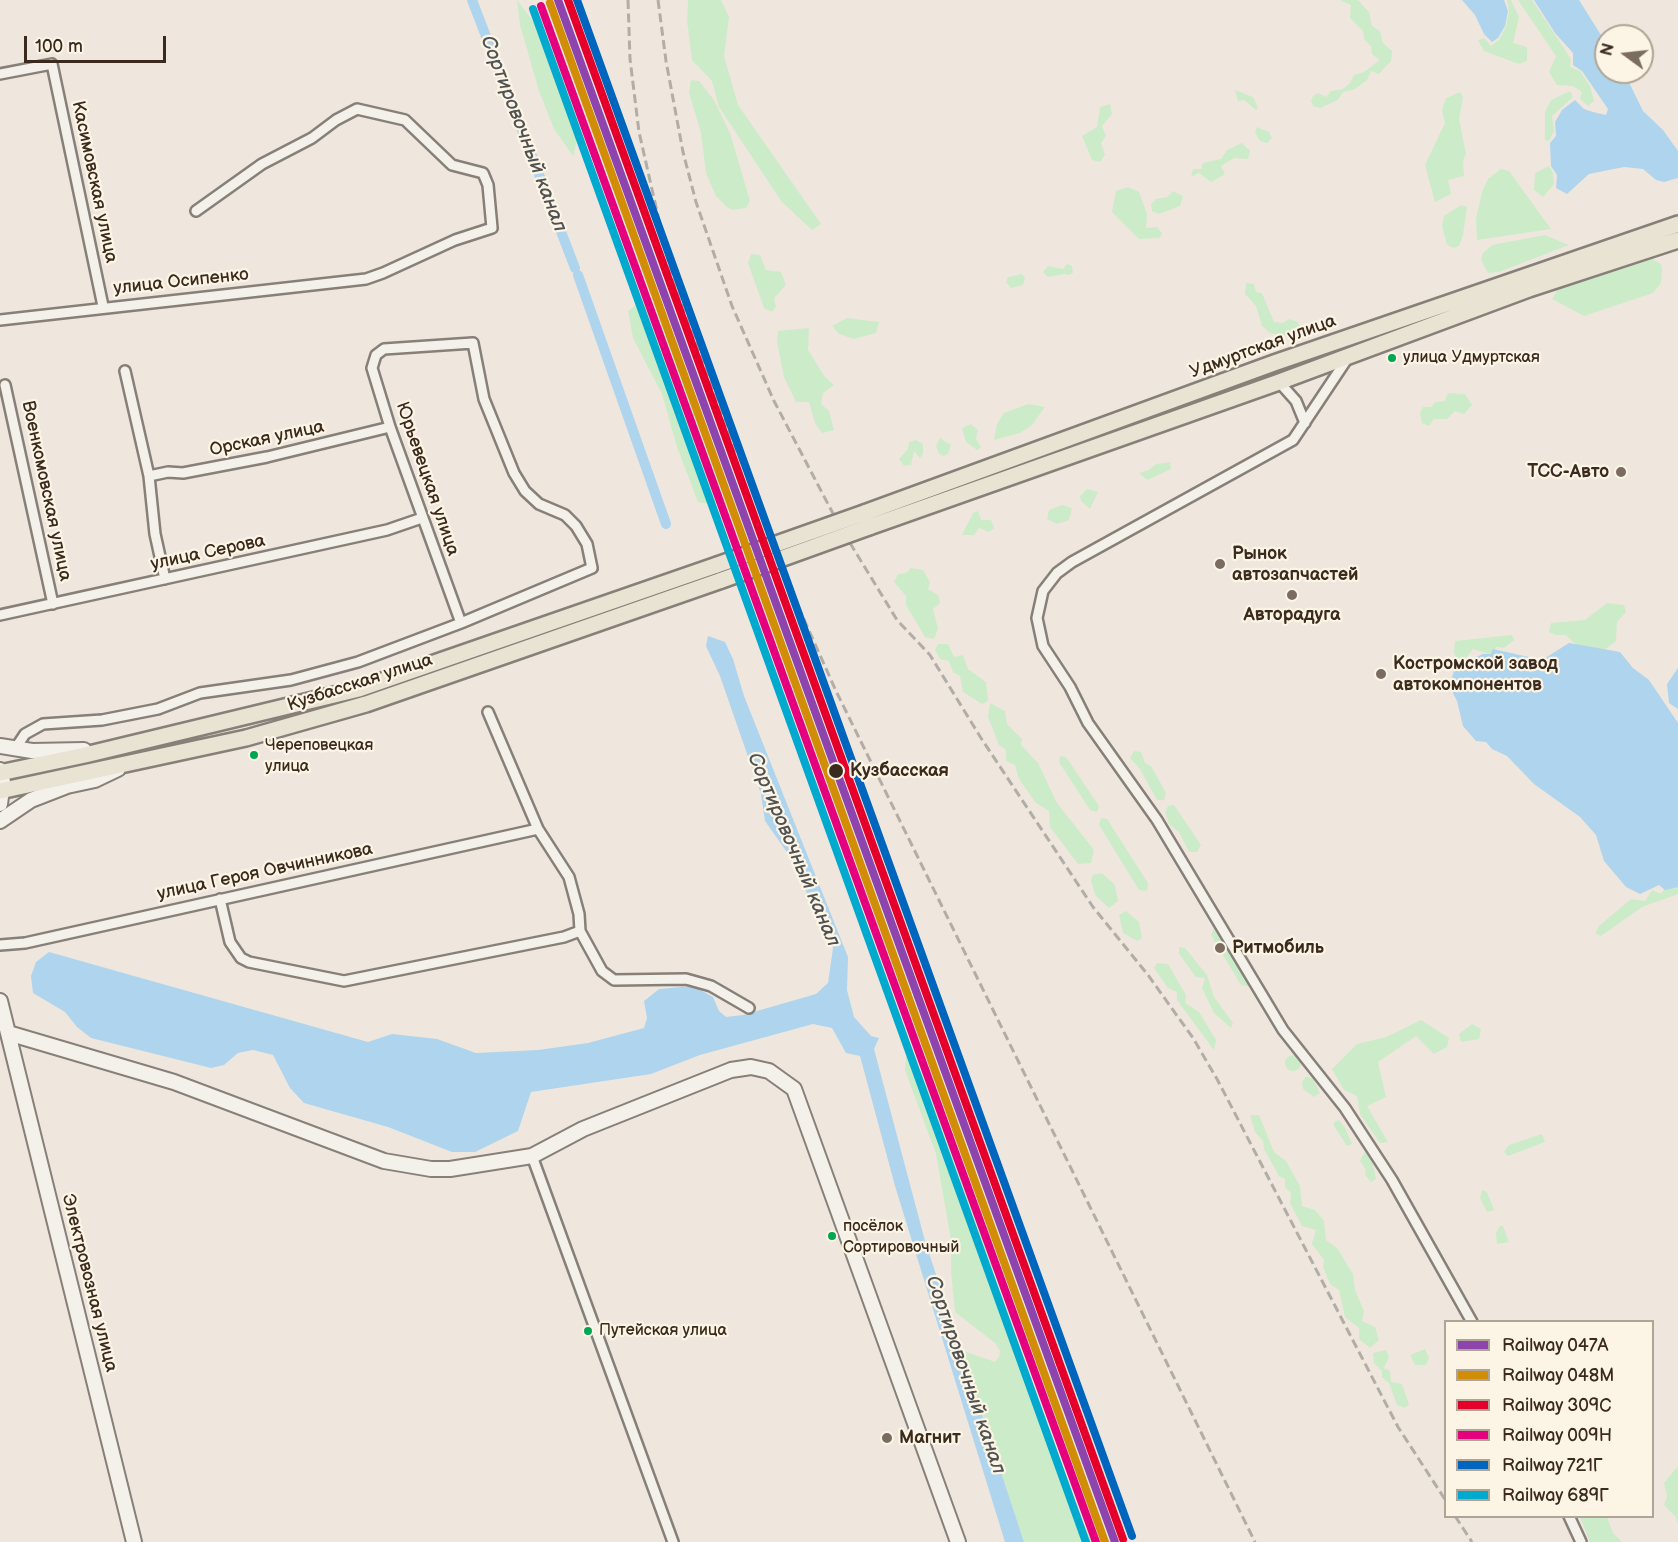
<!DOCTYPE html>
<html>
<head>
<meta charset="utf-8">
<style>
  body { margin:0 }
  #map { position:relative; width:1678px; height:1542px; overflow:hidden; background:#efe7de; font-family:"Balsamiq Sans",sans-serif }
  canvas { display:block }
  .legend { position:absolute; left:1444px; top:1320px; width:210px; height:198px; box-sizing:border-box; background:#fcf5e5; border:2px solid #afa495; margin:0; padding:8px 10px; list-style:none; font-size:18px; color:#3b2a1e }
  .legend li { display:flex; align-items:center; gap:12px; height:30px }
  .legend b { width:30px; border:2px solid #afa495 }
  .north { position:absolute; left:1594px; top:24px; width:60px; height:60px; box-sizing:border-box; background:#fcf5e5; border:2px solid #afa495; border-radius:50%; rotate:285deg; font-size:16px; font-weight:700; line-height:24px; text-align:center; color:#3b2a1e }
  .north::after { content:''; display:block; margin:auto; width:21px; height:27px; background:#7a6c61; clip-path:polygon(50% 0,100% 100%,50% 72%,0 100%) }
  .scale { position:absolute; left:24px; top:36px; width:142px; height:27px; box-sizing:border-box; border:3px solid #3b2a1e; border-top:0; padding-left:8px; font-size:18px; line-height:21px; white-space:nowrap; color:#3b2a1e; -webkit-text-stroke:4px #fcf5e5; paint-order:stroke }
</style>
</head>
<body>
<div id="map">
<canvas width="1678" height="1542"></canvas>
<ul class="legend">
<li><b style="height:8px;background:#8e44ad"></b>Railway 047А</li>
<li><b style="height:8px;background:#d18d06"></b>Railway 048М</li>
<li><b style="height:8px;background:#e4002b"></b>Railway 309С</li>
<li><b style="height:8px;background:#e5007d"></b>Railway 009Н</li>
<li><b style="height:8px;background:#0065bd"></b>Railway 721Г</li>
<li><b style="height:8px;background:#00a9ce"></b>Railway 689Г</li>
</ul>
<div class="north">N</div>
<div class="scale">100 m</div>
</div>
<script>
const ctx = document.querySelector('canvas').getContext('2d');
ctx.lineJoin = 'round';
function fillPath(path, color) { ctx.fillStyle = color; ctx.fill(path, 'evenodd'); }
const shape = rows => new Path2D(rows.map(r => 'M' + r).join(''));
function trace(path, color, width, dash) { ctx.strokeStyle = color; ctx.lineWidth = width; ctx.lineCap = dash ? 'butt' : 'round'; ctx.setLineDash(dash || []); ctx.stroke(path); }
function label(font, color, halo, rows, align = 'center') {
  ctx.font = font + ' "Balsamiq Sans",sans-serif'; ctx.lineWidth = 4.5; ctx.setLineDash([]); ctx.textBaseline = 'middle'; ctx.strokeStyle = halo; ctx.fillStyle = color; for (const [text, x, y, turn = 0] of rows) {
    ctx.save(); ctx.translate(x, y); ctx.rotate((+turn || 0) * Math.PI / 180); ctx.textAlign = isNaN(turn) ? turn : align; if (halo) ctx.strokeText(text, 0, 0); ctx.fillText(text, 0, 0); ctx.restore();
  }
}
fillPath(shape([
  [517,0,565,64,578,96,581,126,573,156,554,129,539,91,520,25],
  [688,0,721,0,729,17,724,56,738,105,821,224,812,230,781,201,719,107,712,81,692,60,687,20],
  [1340,0,1358,0,1369,12,1372,26,1380,31,1383,43,1392,51,1391,61,1379,74,1371,71,1367,80,1355,89,1343,92,1338,100,1320,108,1313,106,1311,101,1313,96,1318,93,1326,97,1331,91,1343,89,1350,83,1354,75,1364,72,1380,60,1372,54,1371,46,1364,39,1363,31,1350,18,1351,5],
  [1507,0,1511,0,1519,17,1513,43,1527,47,1527,61,1519,64,1484,51,1478,40,1484,38,1491,46,1499,40,1506,26,1509,11],
  [1518,0,1532,0,1571,59,1570,67,1580,71,1590,86,1594,101,1588,106,1580,99,1582,92,1573,86,1557,85,1549,72,1556,56],
  [691,80,699,81,714,100,730,133,750,201,746,208,732,210,727,207,716,196,706,173,701,133,689,93],
  [1235,90,1253,97,1258,108,1256,110,1244,100,1238,101],
  [1570,91,1573,97,1552,116,1554,131,1549,141,1545,140,1545,112,1551,100],
  [1460,92,1463,97,1459,119,1466,154,1463,161,1464,176,1448,180,1451,194,1435,202,1425,165,1445,123,1442,110,1446,98],
  [1110,104,1112,114,1102,126,1106,136,1101,143,1105,155,1100,162,1092,160,1082,136,1097,127,1100,107],
  [1257,127,1269,132,1272,138,1267,143,1260,141,1255,132],
  [1242,143,1250,151,1248,159,1234,158,1221,166,1225,174,1211,182,1199,173,1191,177,1193,169,1201,169,1203,163,1221,159,1227,150],
  [1549,166,1553,173,1554,184,1543,197,1534,190,1535,173],
  [1501,169,1509,171,1551,229,1477,240,1476,219,1482,192,1488,179],
  [1128,187,1139,192,1147,214,1146,228,1157,227,1162,233,1160,238,1139,239,1112,212,1116,191],
  [1173,191,1183,196,1180,206,1159,214,1152,211,1151,204,1156,199,1167,197],
  [1461,205,1467,207,1463,235,1459,246,1454,248,1447,245,1442,226,1444,216],
  [1545,235,1569,245,1499,272,1488,273,1481,260,1483,253,1492,245],
  [751,254,760,255,766,270,781,272,786,285,774,298,776,307,772,312,764,308,748,263],
  [1652,259,1661,264,1662,270,1661,283,1653,293,1584,316,1552,299,1557,290],
  [1067,264,1072,266,1073,273,1068,275,1064,274,1048,277,1043,272,1048,266,1063,269],
  [1022,274,1025,278,1023,285,1011,288,1006,282,1008,277],
  [1246,283,1254,284,1256,292,1262,293,1274,322,1283,323,1289,319,1298,322,1301,329,1290,337,1270,333,1262,326,1256,306,1245,294],
  [641,301,655,307,690,392,701,437,723,486,721,502,709,504,698,502,677,447,662,394,633,338,628,311],
  [847,318,879,322,876,333,854,339,839,334,832,326],
  [809,328,808,350,825,377,834,385,823,393,821,404,829,411,834,430,822,433,815,423,809,402,796,402,784,377,777,342,778,331],
  [1448,393,1465,394,1472,405,1464,414,1455,411,1447,419,1434,419,1429,426,1422,423,1420,413,1423,407,1431,407,1435,402,1445,401],
  [1028,404,1045,407,1032,425,1020,433,994,440,997,424,1004,413],
  [971,424,978,430,976,439,981,447,977,450,966,442,962,428],
  [940,438,951,445,948,454,944,456,939,454,936,446],
  [916,440,923,444,923,454,920,458,914,451,911,465,904,466,899,459,908,449,909,442],
  [1170,462,1171,469,1147,480,1139,473,1149,470,1156,464],
  [1087,489,1098,492,1090,509,1081,501,1080,496],
  [1062,505,1072,508,1069,520,1057,524,1047,519,1049,510],
  [978,511,981,520,991,520,994,528,989,532,979,528,974,535,962,535,973,513],
  [911,568,923,570,930,582,928,589,939,596,940,603,933,609,938,629,934,639,925,637,906,605,906,596,894,582,898,574,906,573],
  [1607,603,1624,605,1626,612,1617,622,1616,641,1602,652,1576,645,1566,635,1556,635,1549,632,1551,623,1585,620],
  [1512,635,1514,640,1504,648,1497,647,1489,654,1473,649,1465,659,1456,658,1454,652,1455,641],
  [938,644,948,644,954,657,963,655,968,669,986,682,988,701,982,704,963,692,960,676,953,672,949,661,940,659,935,650],
  [990,703,1005,711,1007,724,1022,739,1021,745,1038,763,1057,803,1094,850,1091,863,1078,864,1050,827,1049,811,1036,803,1019,779,1015,765,1006,761,1006,750,999,745,988,717],
  [1134,751,1141,752,1145,763,1151,766,1166,793,1164,800,1157,800,1140,769,1130,758],
  [1060,756,1066,757,1099,806,1097,812,1090,810,1059,762],
  [1174,805,1201,845,1197,852,1189,852,1179,832,1169,824,1165,812,1168,806],
  [1101,818,1107,819,1148,883,1147,891,1139,890,1099,825],
  [1102,873,1115,885,1118,901,1109,908,1095,895,1091,880,1093,875],
  [1678,881,1678,894,1642,907,1601,936,1595,933,1599,926,1631,899,1645,901,1652,890,1661,894,1667,885],
  [1126,911,1139,922,1142,938,1137,941,1123,933,1119,915],
  [1214,928,1253,982,1252,987,1241,985,1211,935],
  [1179,947,1185,948,1207,975,1214,997,1233,1023,1231,1028,1214,1013,1202,988,1205,978,1196,977,1179,954],
  [1157,963,1168,964,1186,995,1185,1003,1199,1012,1216,1040,1214,1050,1177,1000,1177,992,1168,988,1154,968],
  [1421,1020,1449,1038,1447,1047,1434,1054,1416,1036,1378,1062,1386,1097,1367,1106,1388,1142,1380,1143,1360,1114,1357,1096,1344,1090,1332,1069,1357,1044,1386,1037],
  [1472,1024,1481,1029,1479,1039,1461,1042,1459,1034],
  [911,1053,943,1117,964,1177,981,1213,990,1242,993,1272,1009,1315,1040,1424,1060,1479,1071,1495,1092,1542,1024,1542,961,1350,995,1362,999,1357,1000,1351,995,1343,955,1312,951,1272,951,1240,936,1154,905,1070,906,1057],
  '1285 1063a8 8 0 1 1 16 0a8 8 0 1 1-16 0Z',
  [1306,1076,1313,1079,1320,1093,1314,1097,1303,1089,1302,1082],
  [1250,1115,1259,1115,1274,1152,1286,1161,1300,1186,1302,1206,1315,1210,1324,1221,1326,1240,1337,1248,1353,1274,1355,1290,1364,1311,1362,1321,1375,1327,1379,1340,1370,1348,1359,1339,1359,1328,1345,1317,1339,1290,1330,1284,1323,1267,1324,1260,1312,1244,1316,1230,1302,1226,1290,1203,1291,1193,1285,1187,1285,1179,1279,1176,1264,1149,1263,1141,1255,1132],
  [1339,1120,1345,1128,1352,1144,1347,1146,1334,1126,1334,1122],
  [1542,1134,1545,1142,1508,1156,1504,1152,1509,1145],
  [1366,1150,1373,1165,1376,1179,1371,1182,1365,1175,1366,1170,1360,1161],
  [1482,1190,1487,1192,1494,1210,1487,1212,1480,1198],
  [1500,1226,1503,1226,1509,1242,1497,1244,1496,1233],
  [1425,1349,1429,1358,1426,1365,1415,1365,1410,1355],
  [1386,1350,1389,1357,1384,1368,1390,1371,1391,1382,1402,1384,1409,1404,1405,1408,1397,1405,1389,1383,1382,1377,1382,1371,1374,1363,1373,1353],
  [1678,1466,1678,1524,1676,1517,1664,1505,1667,1496,1664,1483],
  [1580,1517,1607,1517,1613,1533,1622,1542,1590,1542]
]), '#ccebc9');
fillPath(shape([
  [1462,0,1504,0,1508,11,1505,26,1498,38,1492,42,1484,34,1475,15],
  [1534,0,1579,0,1606,43,1606,72,1624,72,1643,111,1663,130,1678,151,1678,178,1664,182,1656,180,1643,169,1624,167,1589,174,1567,194,1556,188,1557,175,1551,166,1550,143,1556,136,1555,122,1562,110,1575,100,1584,109,1593,112,1606,115,1608,109,1582,71,1573,65,1573,53,1555,33],
  [708,636,725,642,733,659,744,696,848,957,847,990,854,1017,871,1036,879,1038,874,1049,925,1241,1024,1542,1005,1542,895,1186,860,1056,846,1053,832,1028,813,1024,700,1055,651,1074,531,1092,518,1131,475,1152,452,1152,388,1127,304,1103,290,1088,273,1055,253,1050,238,1053,224,1065,211,1068,91,1038,77,1027,65,1012,33,993,31,976,36,962,49,952,368,1042,392,1034,437,1039,476,1053,538,1050,588,1043,644,1028,647,1018,644,1001,659,989,693,986,713,997,719,1011,726,1017,743,1015,816,994,828,983,833,948,789,855,765,821,761,794,720,676,706,646],
  [1569,643,1620,652,1633,668,1649,680,1678,723,1678,887,1665,890,1659,885,1640,894,1626,887,1604,861,1596,835,1580,817,1534,784,1507,756,1492,749,1486,742,1476,741,1463,726,1457,701,1449,685,1456,666,1483,654,1490,654,1493,649,1542,660],
  [1678,668,1678,709,1669,703,1667,684]
]), '#afd4ed');
trace(shape([
  [472,0,575,268],
  [578,275,666,524]
]), '#afd4ed', 10);
const street = shape([
  [0,74,52,64,103,306],
  [0,320,366,279,383,273,455,240,492,228,488,185,483,173,452,165,405,120,357,109,336,120,312,138,262,164,196,211],
  [1347,359,1293,440,1072,562,1057,573,1043,591,1037,618,1043,646,1070,687,1088,723,1157,820,1283,1030,1345,1108,1392,1180,1472,1322],
  [125,371,149,476,155,534,165,579],
  [1279,382,1296,401,1305,423],
  [5,385,53,604],
  [149,476,168,472,183,473,267,457,390,427],
  [0,615,387,530,422,518],
  [488,712,538,829,569,877,579,914,580,931,602,971,614,980,686,979,711,986,749,1008],
  [15,749,25,734,43,724,102,720,158,709,200,693,291,680,358,662,461,623,592,568,587,544,576,526,565,515,539,504,525,491,514,473,484,399,473,343,384,349,376,355,372,368,390,427,461,623],
  [220,899,230,942,241,958,249,962,344,981,564,937,580,931],
  [0,945,25,943,538,829],
  [532,1156,673,1542],
  [1569,1516,1581,1542]
]);
const secondary = shape([
  [0,746,32,751,84,750],
  [0,770,3,782,0,804],
  [0,821,31,800,67,786,95,780,118,769],
  [0,1001,134,1542],
  [8,1033,174,1082,384,1161,431,1169,450,1169,532,1156,583,1129,731,1070,751,1067,769,1071,794,1089,958,1542]
]);
const primary = shape([
  [864,513,1274,363,1678,224],
  [869,527,1279,382,1529,289,1678,240],
  [0,773,85,755,359,689,717,565],
  [0,791,246,738,366,704,722,580]
]);
trace(street, '#878079', 14);
trace(secondary, '#878079', 18);
trace(primary, '#878079', 20);
trace(street, '#f4f0ea', 9);
trace(secondary, '#f4f0ea', 14);
trace(primary, '#e9e3d4', 15);
trace(shape([
  [628,0,630,59,639,132,673,282,730,437,764,512,798,606,836,691,1255,1542],
  [658,0,666,61,683,152,696,202,732,306,774,401,839,525,897,620,930,655,981,738,1093,907,1148,975,1193,1038,1217,1079,1398,1427,1446,1501],
  [1455,1516,1472,1542]
]), '#b2ada7', 3, [9, 4.5]);
const primaryBridge = shape([
  [717,565,864,513],
  [722,580,869,527]
]);
trace(primaryBridge, '#878079', 20, []);
trace(primaryBridge, '#e9e3d4', 15);
trace(shape([
  [558,0,1115,1542]
]), '#8e44ad', 8);
trace(shape([
  [550,3,1105,1542]
]), '#d18d06', 8);
trace(shape([
  [568,0,1123,1539]
]), '#e4002b', 8);
trace(shape([
  [541,6,1096,1542]
]), '#e5007d', 8);
trace(shape([
  [577,0,1132,1536]
]), '#0065bd', 8);
trace(shape([
  [533,9,1086,1542]
]), '#00a9ce', 8);
for (const [x, y, r, color] of [
  [1392,358,5,"#00a651"],
  [1621,472,6,"#7a6c61"],
  [1220,564,6,"#7a6c61"],
  [1292,595,6,"#7a6c61"],
  [1381,674,6,"#7a6c61"],
  [254,755,5,"#00a651"],
  [836,771,8,"#3b2a1e"],
  [1220,948,6,"#7a6c61"],
  [832,1236,5,"#00a651"],
  [588,1331,5,"#00a651"],
  [887,1438,6,"#7a6c61"]
]) { const dot = new Path2D(); dot.arc(x, y, r, 0, 2 * Math.PI); ctx.fillStyle = color; ctx.fill(dot); trace(dot, '#fcf5e5', 2); }
label('16px', '#3b2a1e', '#fcf5e5', [
  ["улица Удмуртская",1403,358],
  ["Череповецкая",265,746],
  ["улица",265,767],
  ["посёлок",843,1227],
  ["Сортировочный",843,1248],
  ["Путейская улица",599,1331]
], 'left');
label('18px', '#3b2a1e', '#fcf5e5', [
  ["Касимовская улица",94,182,78],
  ["улица Осипенко",181,282,-6],
  ["Удмуртская улица",1263,347,-20],
  ["Орская улица",267,439,-12],
  ["Юрьевецкая улица",427,479,71],
  ["Военкомовская улица",46,491,78],
  ["улица Серова",208,553,-12],
  ["Кузбасская улица",360,683,-18],
  ["улица Героя Овчинникова",265,872,-12],
  ["Электровозная улица",89,1283,76]
]);
label('bold 18px', '#3b2a1e', '#fcf5e5', [
  ["ТСС-Авто",1609,472,"right"],
  ["Рынок",1232,554],
  ["автозапчастей",1232,575],
  ["Авторадуга",1292,615,"center"],
  ["Костромской завод",1393,664],
  ["автокомпонентов",1393,685],
  ["Ритмобиль",1232,948],
  ["Магнит",899,1438]
], 'left');
label('bold 18px', '#3b2a1e', '#fcf5e5', [
  ["Кузбасская",850,771]
], 'left');
label('italic 20px', '#515253', '#fcf5e5', [
  ["Сортировочный канал",523,134,69],
  ["Сортировочный канал",793,850,67],
  ["Сортировочный канал",965,1375,71]
]);
</script>
</body>
</html>
